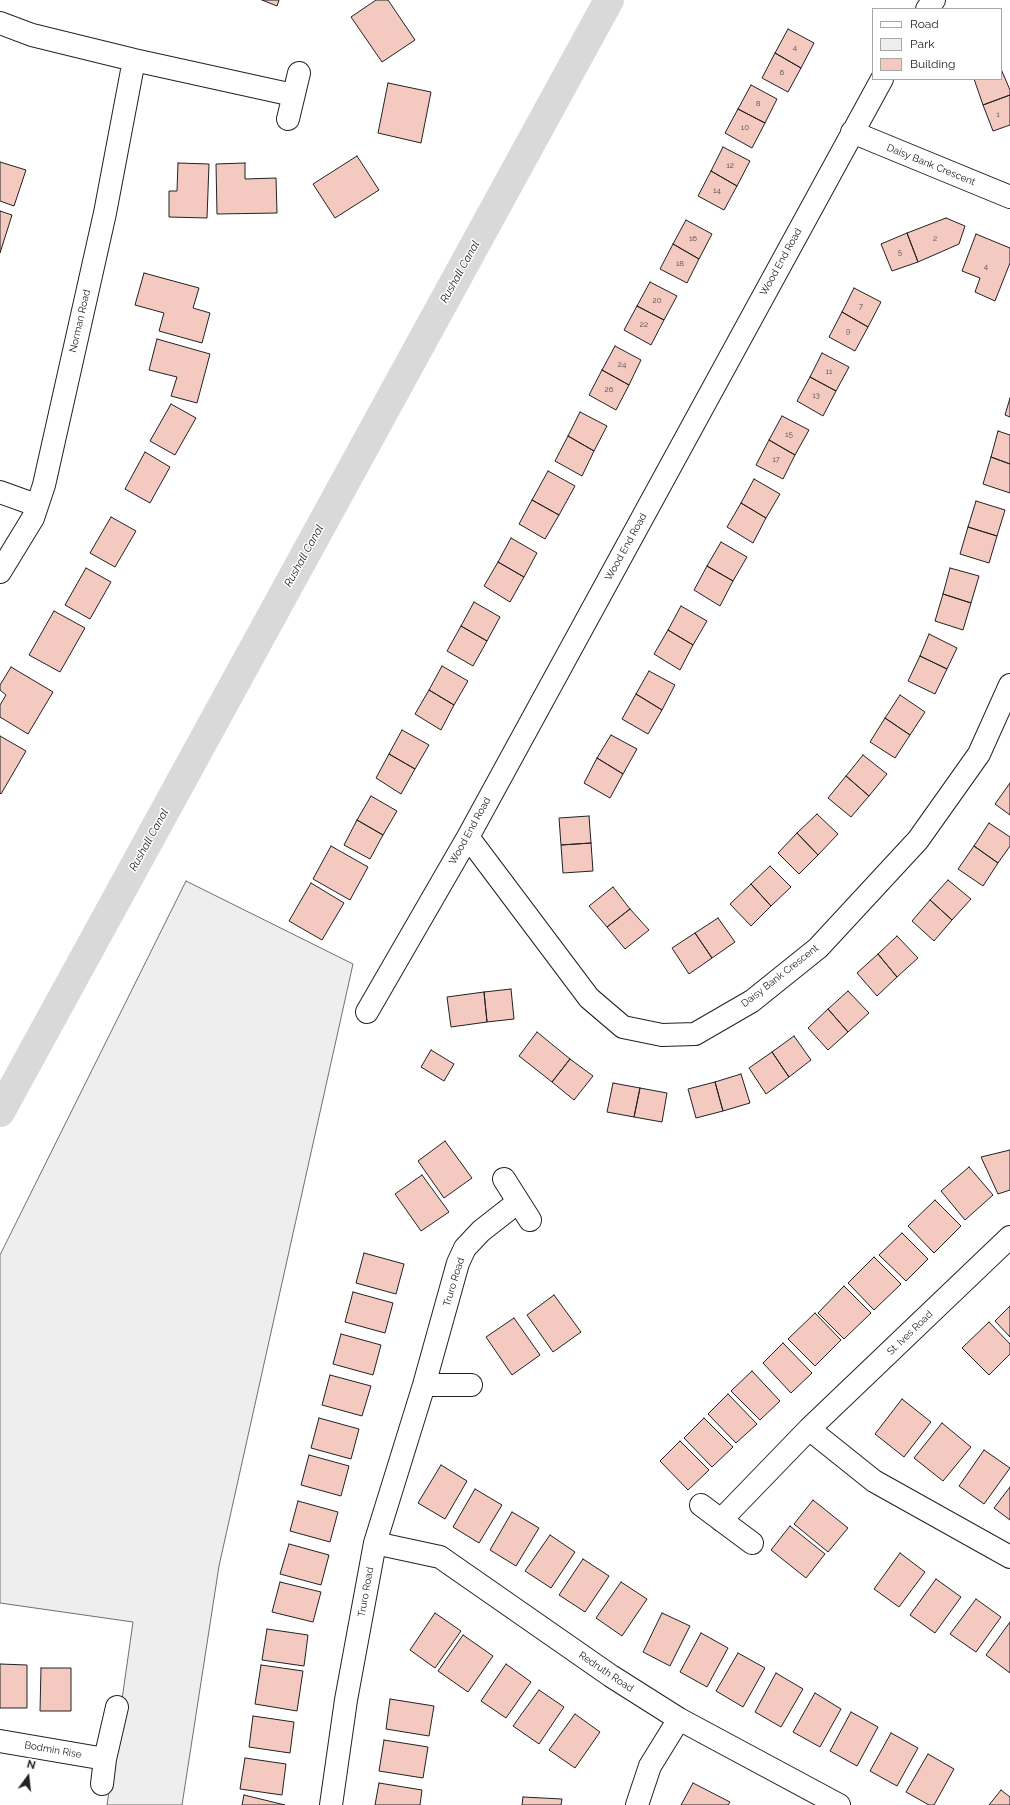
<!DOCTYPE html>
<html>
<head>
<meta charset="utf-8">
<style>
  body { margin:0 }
  #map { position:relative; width:1010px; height:1805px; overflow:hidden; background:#fff; font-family:Raleway,sans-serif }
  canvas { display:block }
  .legend { position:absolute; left:872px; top:8px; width:130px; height:72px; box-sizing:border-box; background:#fff; border:1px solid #a7a7a7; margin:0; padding:5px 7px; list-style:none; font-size:12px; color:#222 }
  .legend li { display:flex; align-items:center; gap:8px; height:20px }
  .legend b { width:20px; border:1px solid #a7a7a7 }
  .north { position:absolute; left:8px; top:1757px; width:40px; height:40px; -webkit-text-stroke:3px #fff; paint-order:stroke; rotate:15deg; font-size:11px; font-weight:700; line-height:16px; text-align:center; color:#222 }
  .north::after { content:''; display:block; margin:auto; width:14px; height:18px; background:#222; clip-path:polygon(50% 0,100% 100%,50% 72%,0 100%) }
</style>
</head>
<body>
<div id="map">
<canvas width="1010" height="1805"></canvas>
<ul class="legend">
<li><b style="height:5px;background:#fff"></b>Road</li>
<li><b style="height:11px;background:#eee"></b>Park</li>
<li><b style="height:11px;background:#f3c9c0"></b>Building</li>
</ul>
<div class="north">N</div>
</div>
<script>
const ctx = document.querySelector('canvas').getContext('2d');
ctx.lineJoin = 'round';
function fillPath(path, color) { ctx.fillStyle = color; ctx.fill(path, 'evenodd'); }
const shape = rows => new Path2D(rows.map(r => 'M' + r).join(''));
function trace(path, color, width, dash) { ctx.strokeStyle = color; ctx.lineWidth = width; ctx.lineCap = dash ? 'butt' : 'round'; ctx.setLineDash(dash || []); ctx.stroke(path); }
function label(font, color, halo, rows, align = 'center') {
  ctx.font = font + ' Raleway,sans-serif'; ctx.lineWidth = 3; ctx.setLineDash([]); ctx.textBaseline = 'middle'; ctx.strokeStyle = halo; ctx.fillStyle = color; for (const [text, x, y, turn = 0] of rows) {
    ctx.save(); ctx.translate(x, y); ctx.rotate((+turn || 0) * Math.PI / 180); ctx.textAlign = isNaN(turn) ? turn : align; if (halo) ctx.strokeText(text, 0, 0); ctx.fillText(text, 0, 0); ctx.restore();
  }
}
const green = shape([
  [186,881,353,964,219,1566,182,1805,107,1805,133,1622,0,1603,0,1255,186,881]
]);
fillPath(green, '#eee');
trace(green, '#6f6f6f', 1);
trace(shape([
  [0,1112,609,0]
]), '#d9d9d9', 30);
const building = shape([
  [262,0,279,0,277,6,262,0],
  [376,0,388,0,415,40,382,62,351,17,376,0],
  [788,29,814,43,801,68,775,53,788,29],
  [775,53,801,68,788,92,762,78,775,53],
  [1001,69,1010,90,1010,95,983,105,974,79,1001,79,1001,69],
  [388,83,431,92,421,143,378,133,388,83],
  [751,85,777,99,765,123,738,109,751,85],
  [1010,95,1010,125,993,131,983,105,1010,95],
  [738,109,765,123,752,148,725,133,738,109],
  [723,147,750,161,737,186,711,171,723,147],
  [357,156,379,190,335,218,313,184,357,156],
  [0,162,26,170,14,206,0,201,0,162],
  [178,163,209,164,207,218,169,217,169,191,177,191,178,163],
  [245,163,245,179,276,178,277,213,217,214,216,164,245,163],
  [711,171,737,186,724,210,698,196,711,171],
  [0,211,12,215,0,253,0,211],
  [946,218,965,226,959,244,918,262,907,233,946,218],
  [686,220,712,234,699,259,673,244,686,220],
  [907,233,918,262,892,271,881,244,907,233],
  [976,234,1010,248,1010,263,995,301,975,292,980,278,962,271,976,234],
  [673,244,699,259,687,283,660,269,673,244],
  [144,273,199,288,193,308,210,313,202,343,159,331,164,313,135,305,144,273],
  [650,282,677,296,664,320,637,306,650,282],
  [854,288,881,302,868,327,842,312,854,288],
  [637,306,664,320,651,345,624,330,637,306],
  [842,312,868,327,855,351,829,337,842,312],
  [157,339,210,354,197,403,171,396,177,377,149,370,157,339],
  [615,346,641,360,629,385,602,370,615,346],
  [822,353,849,367,836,391,810,377,822,353],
  [602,370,629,385,616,410,589,395,602,370],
  [810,377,836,391,823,416,797,401,810,377],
  [1010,398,1010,417,1005,415,1010,398],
  [171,404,196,418,175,455,150,441,171,404],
  [580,412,607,426,594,451,568,436,580,412],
  [782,416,809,430,795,455,769,440,782,416],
  [998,431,1010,435,1010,464,991,457,998,431],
  [568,436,594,451,582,476,555,461,568,436],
  [769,440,795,455,783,479,756,465,769,440],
  [145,452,170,467,150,503,125,489,145,452],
  [991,457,1010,464,1010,493,983,484,991,457],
  [548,471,575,486,559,515,532,500,548,471],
  [754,479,780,494,766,518,741,503,754,479],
  [532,500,559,515,545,539,519,524,532,500],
  [976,501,1005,510,997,536,968,527,976,501],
  [741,503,766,518,753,543,727,527,741,503],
  [111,517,136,531,115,567,90,553,111,517],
  [968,527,997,536,989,563,960,554,968,527],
  [511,538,537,553,524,577,498,562,511,538],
  [721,542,747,557,733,581,707,566,721,542],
  [498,562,524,577,510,602,484,586,498,562],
  [707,566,733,581,720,606,694,590,707,566],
  [86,568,111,582,90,619,65,605,86,568],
  [950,568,979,576,971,603,943,594,950,568],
  [943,594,971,603,963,630,935,621,943,594],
  [474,602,500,617,487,641,461,626,474,602],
  [681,606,707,621,693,645,668,630,681,606],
  [54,611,85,628,60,672,29,655,54,611],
  [461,626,487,641,473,666,447,651,461,626],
  [668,630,693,645,680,670,654,654,668,630],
  [929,634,957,648,947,669,920,656,929,634],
  [920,656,947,669,935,694,908,681,920,656],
  [442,666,468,681,454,705,429,690,442,666],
  [11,667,53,692,28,734,0,717,0,705,6,695,0,690,0,685,11,667],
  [649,671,675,685,662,710,636,694,649,671],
  [429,690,454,705,441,730,415,714,429,690],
  [636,694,662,710,648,734,622,719,636,694],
  [900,695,925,712,910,735,885,718,900,695],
  [885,718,910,735,895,758,870,742,885,718],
  [402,730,429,745,415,769,389,754,402,730],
  [611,735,637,749,623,774,597,758,611,735],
  [0,736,26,751,1,794,0,793,0,736],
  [389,754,415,769,401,794,376,778,389,754],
  [863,755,887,774,869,796,846,776,863,755],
  [597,758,623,774,610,798,584,783,597,758],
  [846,776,869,796,851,817,828,798,846,776],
  [1010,783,1010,815,995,804,1010,783],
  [371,796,397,811,383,835,357,820,371,796],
  [817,814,838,834,818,855,797,833,817,814],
  [589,816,591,843,561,845,559,818,589,816],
  [357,820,383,835,370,859,344,845,357,820],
  [989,823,1010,837,1010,846,998,863,974,846,989,823],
  [797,833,818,855,799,874,778,853,797,833],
  [591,843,593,871,563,873,561,845,591,843],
  [331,846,368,867,350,900,313,879,331,846],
  [974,846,998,863,983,886,958,869,974,846],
  [770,866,791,887,771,906,751,884,770,866],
  [948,880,971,899,952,920,930,900,948,880],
  [311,883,344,903,322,940,289,921,311,883],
  [751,884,771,906,751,926,730,904,751,884],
  [613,887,630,909,607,927,589,906,613,887],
  [930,900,952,920,934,941,912,921,930,900],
  [630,909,649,930,625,949,607,927,630,909],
  [718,918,735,942,712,958,695,933,718,918],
  [695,933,712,958,689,974,672,948,695,933],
  [897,936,918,958,897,977,878,954,897,936],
  [878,954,897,977,877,996,857,973,878,954],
  [511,989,514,1019,487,1022,484,992,511,989],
  [848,991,869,1013,848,1032,828,1009,848,991],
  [484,992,487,1022,451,1027,447,997,484,992],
  [828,1009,848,1032,828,1050,808,1028,828,1009],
  [537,1032,570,1059,552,1082,519,1056,537,1032],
  [794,1036,811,1060,789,1077,772,1052,794,1036],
  [431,1050,454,1064,444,1081,421,1067,431,1050],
  [772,1052,789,1077,766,1094,749,1068,772,1052],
  [570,1059,593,1076,574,1100,552,1082,570,1059],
  [741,1074,750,1103,723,1111,715,1082,741,1074],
  [715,1082,723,1111,696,1118,688,1089,715,1082],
  [613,1083,640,1088,634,1117,607,1112,613,1083],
  [640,1088,667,1093,662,1122,634,1117,640,1088],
  [445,1141,472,1178,444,1198,418,1161,445,1141],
  [1010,1150,1010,1190,998,1194,981,1157,1010,1150],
  [969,1167,993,1195,965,1220,941,1191,969,1167],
  [422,1175,449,1212,421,1231,395,1194,422,1175],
  [935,1200,961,1226,934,1253,908,1226,935,1200],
  [902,1233,928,1259,906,1281,879,1255,902,1233],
  [364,1253,404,1264,396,1294,356,1283,364,1253],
  [874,1257,901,1284,874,1310,848,1283,874,1257],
  [844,1286,871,1313,844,1339,818,1313,844,1286],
  [353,1292,393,1303,385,1333,345,1322,353,1292],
  [554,1295,581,1332,553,1352,527,1315,554,1295],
  [1010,1306,1010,1337,995,1321,1010,1306],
  [815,1313,841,1340,815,1366,788,1339,815,1313],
  [514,1318,540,1355,512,1375,486,1337,514,1318],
  [989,1322,1010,1344,1010,1354,989,1375,962,1348,989,1322],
  [341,1334,381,1345,373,1375,333,1364,341,1334],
  [783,1343,812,1373,791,1393,763,1363,783,1343],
  [752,1371,780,1401,760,1420,731,1391,752,1371],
  [330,1375,371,1386,362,1416,322,1405,330,1375],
  [728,1394,757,1424,736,1443,708,1414,728,1394],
  [902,1399,931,1422,904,1457,875,1434,902,1399],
  [319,1418,359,1429,351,1459,311,1448,319,1418],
  [704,1418,733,1447,712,1467,684,1438,704,1418],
  [942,1423,971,1447,943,1481,914,1458,942,1423],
  [680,1441,709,1470,688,1490,660,1461,680,1441],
  [984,1450,1010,1468,984,1504,959,1486,984,1450],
  [309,1455,349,1466,341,1496,301,1485,309,1455],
  [441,1465,467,1481,445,1519,418,1503,441,1465],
  [1010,1487,1010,1520,994,1508,1010,1487],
  [475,1489,502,1505,479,1543,453,1527,475,1489],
  [813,1500,848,1528,828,1552,794,1524,813,1500],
  [298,1501,338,1512,330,1542,290,1531,298,1501],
  [512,1512,539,1528,516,1566,490,1550,512,1512],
  [790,1526,825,1554,806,1578,771,1550,790,1526],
  [550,1535,575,1552,551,1588,525,1571,550,1535],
  [289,1544,329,1555,321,1585,280,1574,289,1544],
  [900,1553,925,1572,899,1607,874,1589,900,1553],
  [583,1559,609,1576,585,1612,559,1595,583,1559],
  [936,1579,961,1597,935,1633,910,1615,936,1579],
  [280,1582,321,1592,313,1622,272,1612,280,1582],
  [621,1582,647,1599,622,1636,596,1618,621,1582],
  [976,1599,1001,1617,976,1652,950,1634,976,1599],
  [435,1613,461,1631,435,1668,410,1650,435,1613],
  [662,1613,690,1626,670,1666,643,1652,662,1613],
  [1010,1622,1010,1673,986,1655,1010,1622],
  [267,1629,308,1635,304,1666,262,1660,267,1629],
  [701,1633,728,1648,707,1687,680,1672,701,1633],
  [463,1635,493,1656,468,1692,438,1671,463,1635],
  [738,1653,765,1668,743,1707,716,1691,738,1653],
  [0,1664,27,1665,27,1708,0,1708,0,1664],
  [506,1664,531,1682,506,1718,481,1701,506,1664],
  [261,1665,303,1671,297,1711,255,1704,261,1665],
  [41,1668,71,1668,71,1711,40,1711,41,1668],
  [776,1673,803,1689,781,1727,755,1712,776,1673],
  [539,1690,564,1707,539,1744,513,1726,539,1690],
  [815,1693,841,1709,820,1747,793,1732,815,1693],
  [390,1699,434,1706,429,1736,386,1729,390,1699],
  [851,1712,878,1727,857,1766,830,1751,851,1712],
  [575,1714,600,1732,575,1768,549,1750,575,1714],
  [253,1716,294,1722,290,1753,249,1747,253,1716],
  [891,1733,918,1748,897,1786,870,1771,891,1733],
  [384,1740,428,1747,423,1778,379,1771,384,1740],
  [928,1754,954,1769,934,1805,929,1805,906,1792,928,1754],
  [245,1758,286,1764,282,1795,240,1789,245,1758],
  [379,1783,422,1790,420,1805,375,1805,379,1783],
  [693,1783,730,1802,728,1805,681,1805,693,1783],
  [1001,1790,1010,1797,1010,1805,989,1805,1001,1790],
  [244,1795,285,1805,242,1805,244,1795],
  [523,1797,562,1799,561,1805,522,1805,523,1797]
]);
fillPath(building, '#f3c9c0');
trace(building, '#222', 1);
const minor = shape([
  [927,9,934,0],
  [0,23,32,35,134,60,293,95],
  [288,119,299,73],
  [852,132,1010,197],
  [0,492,36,505],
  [0,572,33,518,44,485,105,213,134,60],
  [468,837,589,998,623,1027,662,1035,695,1034,752,1001,818,948,918,840,979,754,1010,685],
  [367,1012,468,837,882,79],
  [504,1179,530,1220],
  [424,1385,471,1385],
  [809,1429,874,1481,1010,1557],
  [701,1505,752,1543],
  [721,1520,809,1429,1010,1237],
  [375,1543,440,1557,611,1676,679,1719,839,1805],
  [0,1741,105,1759],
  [102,1784,105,1759,117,1707],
  [331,1805,346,1700,375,1543,424,1385,458,1263,465,1248,481,1231,518,1202],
  [637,1805,650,1766,679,1719]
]);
trace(minor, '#222', 24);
trace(minor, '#fff', 22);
label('8px', '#564c4a', null, [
  ["4",795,48],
  ["6",782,73],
  ["8",758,104],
  ["1",998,115],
  ["10",745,128],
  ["12",730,166],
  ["14",717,191],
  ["16",693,239],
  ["2",935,239],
  ["5",900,253],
  ["18",680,264],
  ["4",986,267],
  ["20",657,301],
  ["7",861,307],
  ["22",644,325],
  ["9",848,332],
  ["24",622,365],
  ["11",829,372],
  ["26",609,390],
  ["13",816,396],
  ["15",789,435],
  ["17",776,460]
]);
label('10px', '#222', '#fff', [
  ["Daisy Bank Crescent",931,165,22],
  ["Wood End Road",781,262,-61],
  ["Norman Road",80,321,-77],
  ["Wood End Road",626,547,-61],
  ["Wood End Road",470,831,-61],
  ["Daisy Bank Crescent",780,976,-38],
  ["Truro Road",454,1282,-73],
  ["St. Ives Road",910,1333,-44],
  ["Truro Road",366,1592,-80],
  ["Redruth Road",606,1672,34],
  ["Bodmin Rise",53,1750,10]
]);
label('italic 11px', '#222', '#fff', [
  ["Rushall Canal",460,272,-61],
  ["Rushall Canal",304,556,-61],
  ["Rushall Canal",149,840,-61]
]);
</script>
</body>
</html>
